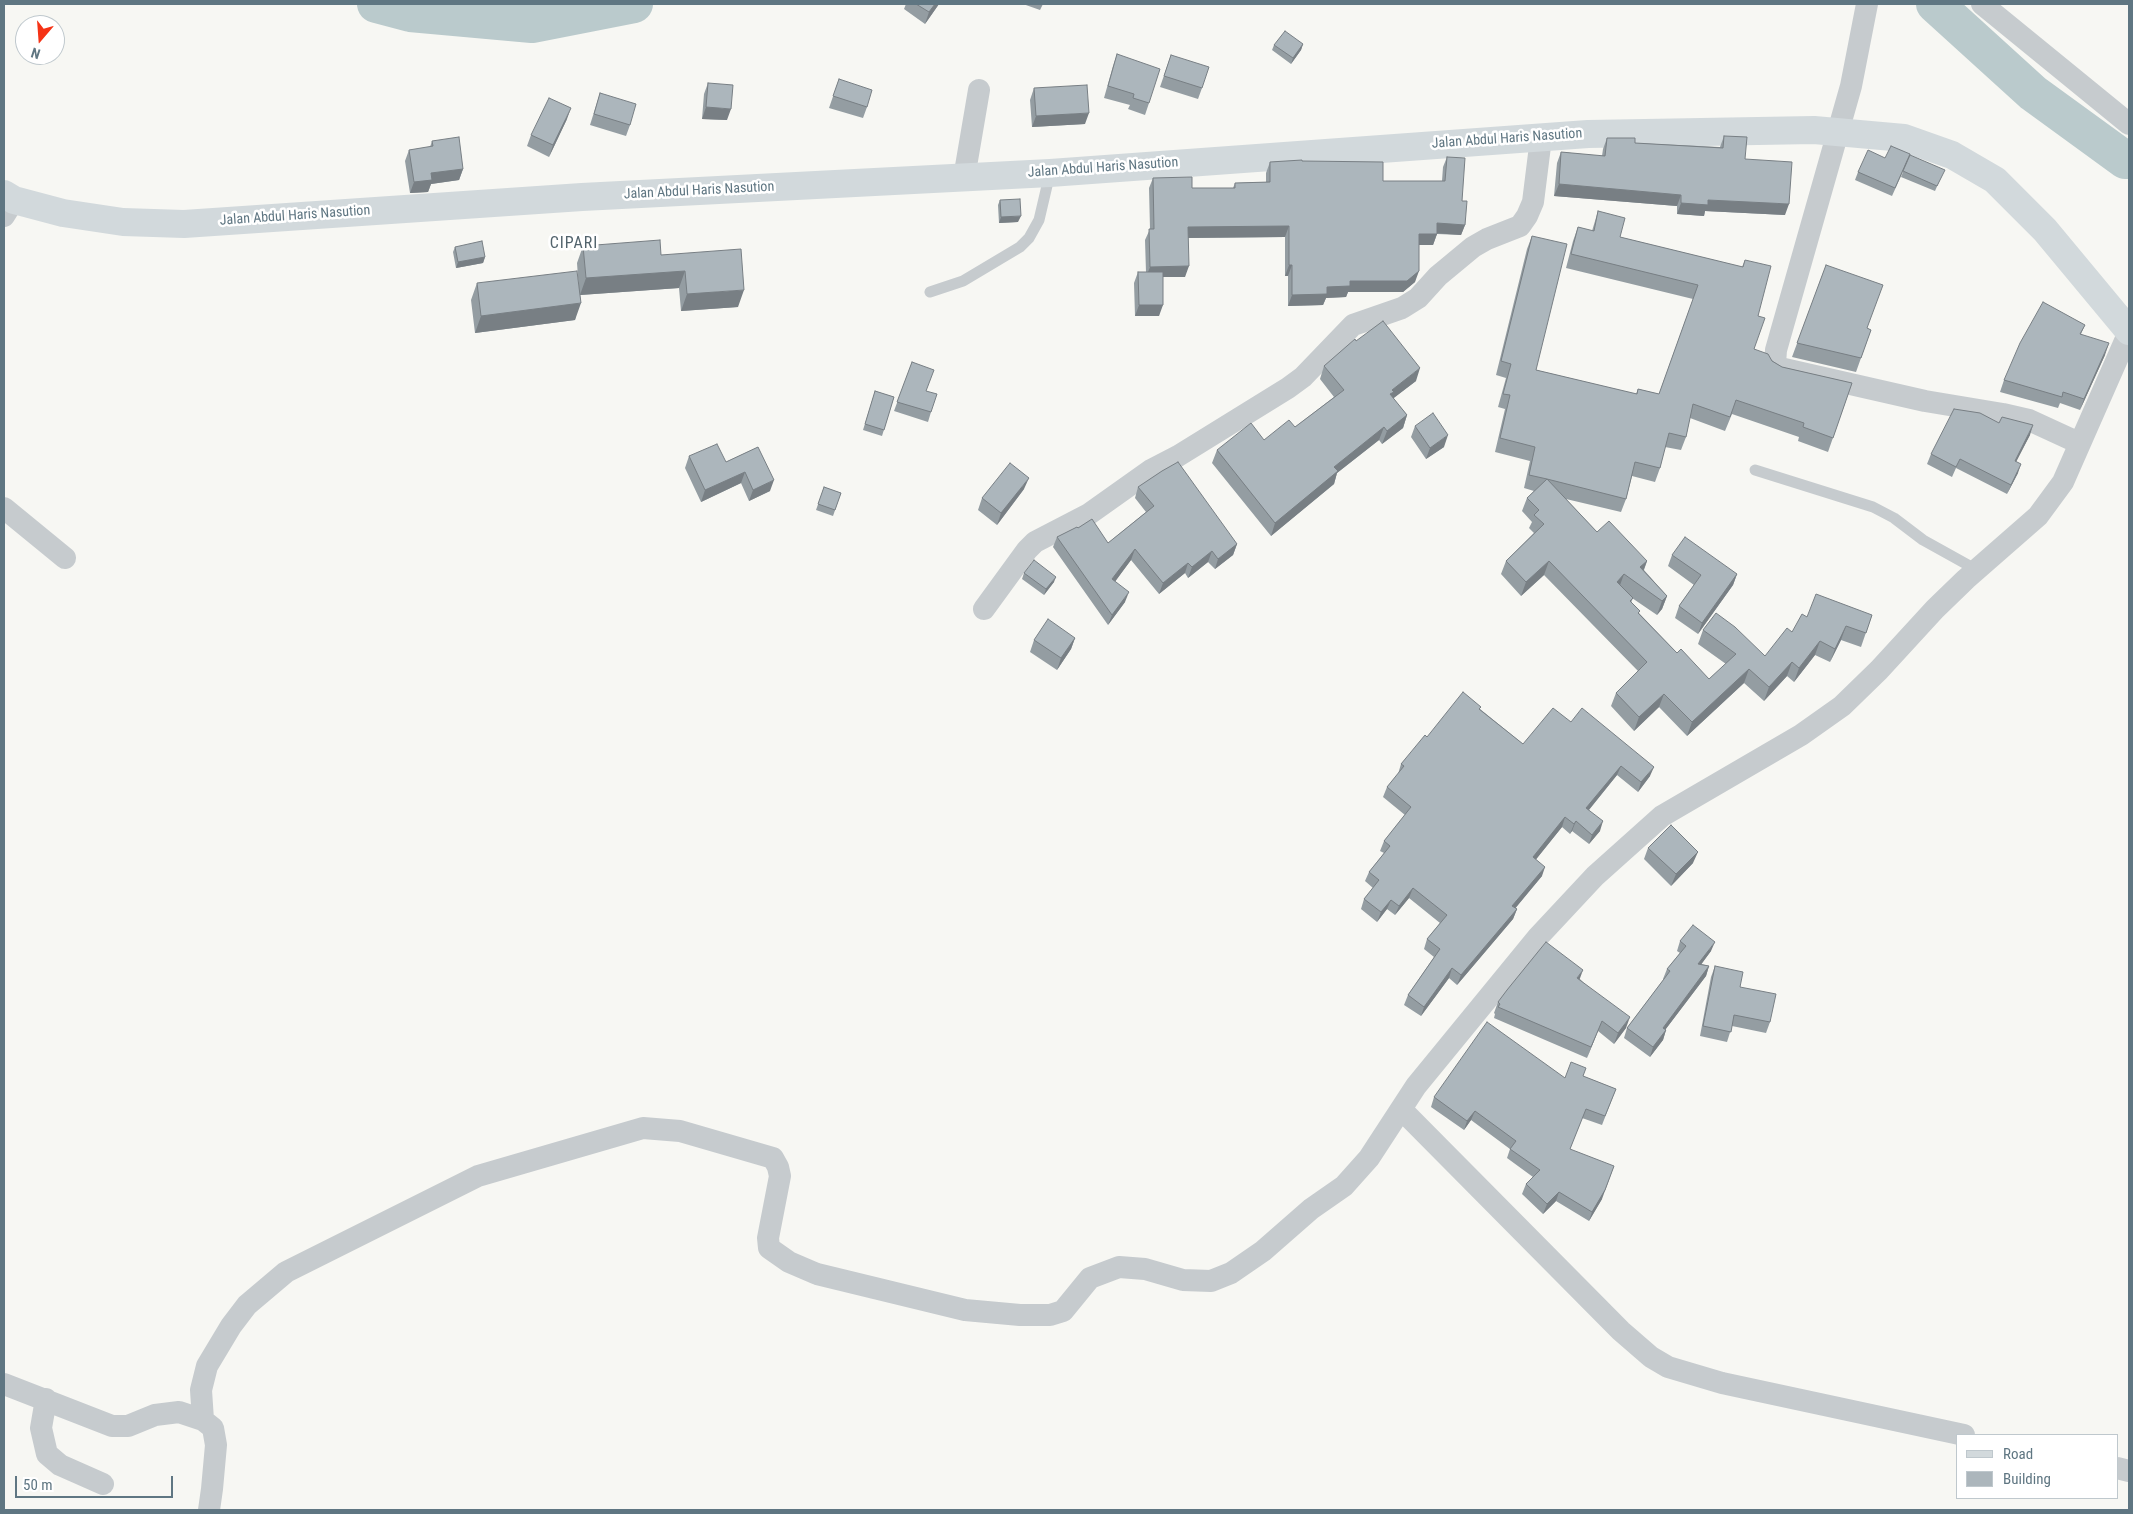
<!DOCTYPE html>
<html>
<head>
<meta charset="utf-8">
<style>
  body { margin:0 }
  #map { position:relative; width:2133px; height:1514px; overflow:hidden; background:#f7f7f3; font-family:"Roboto Condensed",sans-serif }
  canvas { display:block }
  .frame { position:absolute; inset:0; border:5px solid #5f7682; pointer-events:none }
  .legend { position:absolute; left:1956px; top:1434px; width:162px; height:65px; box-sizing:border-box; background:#fff; border:1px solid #bfc8cd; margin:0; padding:6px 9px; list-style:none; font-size:15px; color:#5f7682 }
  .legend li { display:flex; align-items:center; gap:10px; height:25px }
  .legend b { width:25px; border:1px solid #bfc8cd }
  .north { position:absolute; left:15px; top:15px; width:50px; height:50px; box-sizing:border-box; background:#fff; border:1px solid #bfc8cd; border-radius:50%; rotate:198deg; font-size:14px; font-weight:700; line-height:20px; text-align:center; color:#5f7682 }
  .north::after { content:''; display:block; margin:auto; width:18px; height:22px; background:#f53316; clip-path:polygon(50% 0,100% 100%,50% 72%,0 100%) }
  .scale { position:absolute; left:15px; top:1476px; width:158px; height:22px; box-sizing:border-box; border:2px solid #5f7682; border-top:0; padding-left:6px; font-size:15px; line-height:18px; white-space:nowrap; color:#5f7682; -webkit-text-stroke:4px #fff; paint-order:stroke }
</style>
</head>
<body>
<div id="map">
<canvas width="2133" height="1514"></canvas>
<div class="frame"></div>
<ul class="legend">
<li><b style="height:6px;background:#d2d9dc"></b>Road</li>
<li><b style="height:14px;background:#acb6bc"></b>Building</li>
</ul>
<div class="north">N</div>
<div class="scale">50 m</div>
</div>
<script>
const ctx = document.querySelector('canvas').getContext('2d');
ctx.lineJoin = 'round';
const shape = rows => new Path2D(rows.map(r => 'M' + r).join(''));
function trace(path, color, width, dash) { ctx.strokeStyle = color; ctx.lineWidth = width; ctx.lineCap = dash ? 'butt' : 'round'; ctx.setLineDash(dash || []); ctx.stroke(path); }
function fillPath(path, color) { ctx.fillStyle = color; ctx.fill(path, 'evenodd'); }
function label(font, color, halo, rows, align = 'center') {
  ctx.font = font + ' "Roboto Condensed",sans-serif'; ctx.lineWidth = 5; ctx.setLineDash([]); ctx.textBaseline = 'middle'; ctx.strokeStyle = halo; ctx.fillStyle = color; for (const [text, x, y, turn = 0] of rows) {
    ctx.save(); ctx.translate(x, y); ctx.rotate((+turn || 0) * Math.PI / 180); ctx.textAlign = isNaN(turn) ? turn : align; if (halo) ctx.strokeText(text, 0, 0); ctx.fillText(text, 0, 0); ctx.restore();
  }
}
trace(shape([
  [376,4,410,13,532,24,634,4],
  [1935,4,2033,93,2125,160,2129,160]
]), '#bacacc', 38);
trace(shape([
  [930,292,963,281,1020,247,1029,238,1039,220,1050,173],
  [1755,470,1873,507,1894,518,1923,540,1977,570]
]), '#c6cbce', 11);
trace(shape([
  [1867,4,1851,86,1776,350,1775,364,1780,368,1925,401,2003,414,2029,420,2079,443],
  [1982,4,2129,124],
  [964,178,979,90],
  [4,216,14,200],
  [4,508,65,558],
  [984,609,1027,550,1035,542,1089,514,1151,470,1178,456,1288,388,1303,377,1353,325,1402,308,1418,298,1438,276,1473,247,1487,239,1520,226,1527,216,1533,202,1541,138],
  [1401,1109,1621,1331,1651,1357,1668,1367,1722,1383,1964,1435],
  [4,1384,112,1426,128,1426,155,1415,179,1412,203,1420,213,1428,216,1445,212,1489,209,1510],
  [46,1399,41,1428,47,1454,60,1465,103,1484],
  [203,1420,201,1390,207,1366,231,1326,247,1305,286,1272,478,1176,643,1128,680,1131,773,1158,778,1167,780,1176,768,1238,769,1248,789,1262,817,1274,965,1310,1020,1315,1050,1315,1063,1311,1090,1278,1119,1267,1145,1269,1183,1280,1211,1281,1231,1273,1263,1251,1311,1209,1344,1186,1369,1158,1416,1086,1538,937,1595,876,1662,816,1801,735,1842,706,1879,670,1935,609,1966,579,2038,516,2063,482,2129,332],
  [2117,1468,2129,1471]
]), '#c6cbce', 22);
trace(shape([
  [4,194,14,200,63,213,123,222,184,224,582,197,1050,173,1588,134,1814,130,1904,138,1952,155,1995,180,2045,230,2129,331]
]), '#d2d9dc', 28);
fillPath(shape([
  [906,4,939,4,925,24,904,9],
  [1023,4,1043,4,1040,10],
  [1303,44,1301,50,1291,64,1272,50,1274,45],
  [1117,54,1149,103,1145,115,1128,109,1130,105,1104,98,1113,66],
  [1171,55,1202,88,1198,99,1160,87],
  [839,79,867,107,863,118,829,108],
  [708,83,727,120,702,119,704,94],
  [1034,88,1085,124,1032,127,1030,100],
  [600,93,630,125,626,136,590,125],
  [567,119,549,157,527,146,531,135],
  [1724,136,1745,159,1785,215,1705,211,1704,216,1677,214,1677,206,1554,196,1557,163,1561,152,1602,156,1603,149,1607,138,1635,143,1720,147],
  [432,141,463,169,459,180,431,184,428,192,410,193,405,161,409,150,430,147],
  [1447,157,1462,201,1465,225,1461,235,1437,234,1433,245,1419,245,1415,282,1403,292,1348,292,1346,297,1326,298,1323,305,1288,306,1288,276,1285,276,1285,237,1188,238,1185,277,1163,277,1159,316,1135,316,1134,283,1138,272,1146,272,1145,240,1150,229,1149,188,1153,178,1192,188,1233,188,1235,183,1266,182,1266,173,1270,162,1302,161,1383,181,1442,181,1443,167],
  [1885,158,1907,161,1942,175,1935,191,1901,177,1906,165,1892,196,1855,180,1858,172],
  [1000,200,1018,222,999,223,998,205],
  [1598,211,1620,237,1742,267,1745,260,1758,316,1754,349,1782,367,1852,383,1828,452,1798,441,1799,437,1732,414,1725,431,1690,418,1686,437,1681,450,1665,447,1660,468,1655,482,1632,476,1626,499,1621,512,1566,499,1597,532,1647,561,1644,570,1667,596,1662,609,1657,615,1632,598,1633,598,1631,603,1639,613,1677,653,1709,679,1726,664,1698,644,1703,630,1765,656,1792,632,1807,617,1872,615,1861,647,1841,640,1830,662,1815,655,1794,682,1787,676,1764,701,1744,683,1687,736,1659,707,1634,731,1611,706,1616,693,1638,671,1544,575,1521,596,1501,574,1506,561,1534,533,1529,528,1532,522,1522,511,1527,498,1534,491,1524,488,1530,461,1495,452,1505,409,1498,407,1506,378,1496,375,1527,249,1532,236,1536,370,1636,394,1638,389,1659,394,1693,299,1566,268,1573,241,1578,227,1592,231],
  [583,246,661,255,738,307,681,311,679,288,580,295,575,320,475,333,471,300,477,283,579,291,577,263],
  [455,247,485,257,483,263,456,268,453,252],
  [1826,265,1867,328,1871,330,1856,372,1792,357],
  [2085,325,2081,334,2105,355,2080,410,2060,403,2058,408,2000,392,2004,380],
  [1356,341,1416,381,1393,398,1407,415,1403,428,1382,444,1379,440,1337,473,1334,484,1271,536,1212,463,1217,450,1264,440,1295,427,1334,397,1320,379,1324,366],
  [912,362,926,391,931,412,928,422,894,411],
  [875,391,894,397,882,436,863,430],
  [1999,423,2030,435,2016,461,2018,473,2007,494,1956,468,1952,477,1927,464,1931,454],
  [1415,426,1444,447,1426,459,1411,437],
  [758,447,770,491,749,501,741,483,701,502,685,468,689,456,726,462],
  [824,487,841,493,833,516,816,510],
  [1138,487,1237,544,1233,555,1215,569,1208,562,1188,578,1185,573,1159,594,1131,560,1115,581,1125,602,1108,625,1053,547,1057,537,1078,528,1108,543,1146,512,1135,498],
  [1024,489,997,525,978,510,982,498],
  [1672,555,1737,574,1733,585,1698,634,1675,618,1679,606,1694,585,1668,566],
  [1024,573,1054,582,1044,595,1022,579],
  [1075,638,1071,649,1057,670,1030,652,1034,640],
  [1480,709,1523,744,1571,722,1650,776,1638,792,1617,775,1589,810,1600,831,1589,844,1572,831,1570,834,1562,827,1536,859,1542,876,1515,908,1517,909,1513,919,1457,985,1449,978,1421,1016,1404,1005,1408,995,1434,957,1424,949,1427,939,1440,923,1409,898,1395,915,1387,909,1377,922,1361,909,1364,899,1373,888,1365,881,1369,872,1384,853,1380,851,1384,841,1405,815,1383,797,1387,787,1398,774,1401,764,1427,737],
  [1648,848,1693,863,1671,886,1644,859],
  [1680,941,1711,951,1701,964,1709,966,1706,976,1665,1030,1666,1030,1663,1040,1650,1057,1624,1038,1627,1028,1664,979,1663,979,1667,969,1680,953,1677,951],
  [1715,966,1740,987,1770,1022,1766,1033,1732,1026,1727,1042,1700,1036,1711,977],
  [1580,979,1626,1028,1614,1044,1598,1031,1587,1058,1494,1018,1495,1014,1494,1013,1498,1002],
  [1583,1076,1616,1089,1602,1125,1582,1118,1570,1149,1602,1199,1589,1221,1556,1201,1543,1214,1522,1194,1526,1184,1533,1177,1507,1158,1510,1149,1471,1120,1464,1130,1431,1107,1434,1097,1565,1078]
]), '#949da2');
fillPath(shape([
  [935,4,939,4,925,24,929,12],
  [1303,44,1301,50,1291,64,1293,58],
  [706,107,731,109,727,120,702,119],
  [571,108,567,119,549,157,553,145],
  [1089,113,1085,124,1032,127,1036,116],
  [463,169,459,180,431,184,428,192,410,193,414,182,431,173],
  [1559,184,1681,195,1677,206,1554,196],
  [1708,200,1789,204,1785,215,1705,211,1704,216,1677,214,1681,203],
  [1021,216,1018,222,999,223,1001,217],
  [1437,223,1465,225,1461,235,1433,233],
  [1263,226,1289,226,1285,237,1184,238,1188,227],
  [1419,234,1437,234,1433,245,1415,245],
  [485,257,483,263,456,268,458,262],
  [1289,265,1292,265,1288,276,1285,276],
  [1189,266,1185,277,1146,277,1150,267],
  [685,271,679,288,580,295,586,278],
  [1419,271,1415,282,1403,292,1348,292,1346,297,1326,298,1323,305,1288,306,1292,295,1350,281],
  [744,290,738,307,681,311,687,294],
  [581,303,575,320,475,333,481,316],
  [1139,305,1163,305,1159,316,1135,316],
  [2109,343,2105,355,2080,410,2084,399],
  [1420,368,1416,381,1390,401,1386,407,1392,390],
  [1407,415,1403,428,1382,444,1387,431],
  [2033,425,2030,435,2012,470,2015,461],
  [1384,427,1379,440,1337,473,1334,484,1271,536,1275,523,1334,467],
  [1448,435,1444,447,1426,459,1430,448],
  [2021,464,2018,473,2007,494,2011,485],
  [745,472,741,483,701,502,705,490],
  [1029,478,1024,489,997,525,1001,513],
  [774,480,770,491,749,501,753,490],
  [1237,544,1233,555,1215,569,1218,559],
  [1135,549,1131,560,1109,590,1112,579],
  [1212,551,1208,562,1188,578,1192,567],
  [1549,561,1544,575,1521,596,1526,582],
  [1647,561,1642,574,1640,567],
  [1188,563,1185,573,1159,594,1163,583],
  [1624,574,1619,588,1617,582],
  [1737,574,1733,585,1698,634,1702,623],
  [1056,577,1054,582,1044,595,1046,589],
  [1129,592,1125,602,1108,625,1112,615],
  [1667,596,1662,609,1657,615,1662,601],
  [1846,626,1841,640,1830,662,1835,649],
  [1075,638,1071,649,1057,670,1061,658],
  [1820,641,1815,655,1794,682,1799,668],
  [1792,662,1787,676,1764,701,1769,687],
  [1749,669,1744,683,1687,736,1692,722],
  [1664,694,1659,707,1634,731,1639,717],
  [1621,766,1617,775,1583,817,1586,808],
  [1654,767,1650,776,1638,792,1641,782],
  [1565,817,1562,827,1530,867,1533,857],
  [1576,821,1572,831,1570,834,1574,824],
  [1603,821,1600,831,1589,844,1592,835],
  [1698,852,1693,863,1671,886,1676,874],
  [1545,867,1542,876,1509,916,1512,906],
  [1413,888,1409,898,1395,915,1399,906],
  [1391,900,1387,909,1377,922,1381,912],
  [1517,909,1513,919,1457,985,1461,975],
  [1715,942,1711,951,1695,973,1698,964],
  [1709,966,1706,976,1659,1038,1663,1028],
  [1452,968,1449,978,1421,1016,1424,1007],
  [1583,970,1579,981,1577,978],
  [1630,1017,1626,1028,1614,1044,1618,1033],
  [1602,1021,1598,1031,1587,1058,1591,1047],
  [1666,1030,1663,1040,1650,1057,1653,1047],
  [1475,1111,1471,1120,1464,1130,1467,1121],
  [1614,1166,1602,1199,1589,1221,1592,1212],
  [1559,1192,1556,1201,1543,1214,1547,1204]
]), '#787f84');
const building = shape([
  [916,4,935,4,929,12,916,4],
  [1285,31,1303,44,1293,58,1274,45,1285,31],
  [1117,54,1160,69,1149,103,1133,98,1134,94,1108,86,1117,54],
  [1171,55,1209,67,1202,88,1164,76,1171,55],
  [839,79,872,90,867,107,833,96,839,79],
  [708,83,733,85,731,109,706,107,708,83],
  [1087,85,1089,113,1036,116,1034,88,1087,85],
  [600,93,636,104,630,125,594,114,600,93],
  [549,98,571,108,553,145,531,135,549,98],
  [1724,136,1747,137,1745,159,1792,162,1789,204,1708,200,1708,205,1681,203,1681,195,1559,184,1561,152,1605,156,1607,138,1635,138,1635,143,1723,148,1724,136],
  [459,137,463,169,431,173,432,180,414,182,409,150,433,146,432,141,459,137],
  [1891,146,1910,154,1895,188,1858,172,1868,150,1885,158,1891,146],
  [1910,155,1945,170,1937,186,1903,171,1910,155],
  [1447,157,1465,158,1462,201,1467,201,1465,225,1437,223,1437,234,1419,234,1419,271,1407,281,1350,281,1350,286,1327,287,1327,294,1292,295,1292,265,1289,265,1289,226,1188,227,1189,266,1150,267,1149,229,1154,229,1153,178,1192,177,1192,188,1235,188,1235,183,1270,182,1270,162,1302,160,1302,161,1383,162,1383,181,1445,181,1447,157],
  [1020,199,1021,216,1001,217,1000,200,1020,199],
  [1598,211,1625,218,1620,237,1743,267,1745,260,1771,266,1758,316,1765,318,1754,349,1768,354,1772,361,1782,367,1852,383,1833,438,1803,427,1804,423,1736,400,1730,417,1693,404,1686,437,1669,433,1660,468,1635,462,1626,499,1547,479,1597,532,1609,521,1647,561,1640,567,1667,596,1662,601,1624,574,1617,582,1633,598,1630,601,1640,611,1638,613,1677,653,1681,649,1709,679,1736,654,1703,630,1716,613,1735,627,1765,656,1787,628,1792,632,1802,614,1807,617,1816,594,1872,615,1866,633,1846,626,1835,649,1820,641,1799,668,1792,662,1769,687,1749,669,1692,722,1664,694,1639,717,1616,693,1647,662,1549,561,1526,582,1506,561,1544,524,1534,515,1539,510,1527,498,1547,479,1529,475,1535,447,1500,438,1510,395,1503,394,1511,364,1501,361,1532,236,1567,244,1536,370,1637,394,1638,389,1659,394,1698,285,1571,254,1578,227,1594,231,1598,211],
  [660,240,661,255,741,249,744,290,687,294,685,271,586,278,583,246,660,240],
  [482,241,485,257,458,262,455,247,482,241],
  [1826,265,1883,285,1867,328,1871,330,1861,358,1797,343,1826,265],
  [577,271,581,303,481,316,477,283,577,271],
  [1138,272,1163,272,1163,305,1139,305,1138,272],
  [2043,302,2085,325,2080,334,2109,343,2084,399,2063,392,2062,397,2004,380,2020,343,2043,302],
  [1383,321,1420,368,1392,390,1394,392,1390,394,1407,415,1387,431,1384,427,1334,467,1338,471,1275,523,1217,450,1251,423,1264,440,1289,420,1295,427,1344,390,1324,366,1355,339,1356,341,1383,321],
  [912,362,934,370,926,391,937,394,931,412,897,402,912,362],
  [875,391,894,397,884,430,865,424,875,391],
  [1954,409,1980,413,1999,423,2002,417,2033,425,2015,461,2021,464,2011,485,1960,459,1956,467,1931,454,1954,409],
  [1433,413,1448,435,1430,448,1415,426,1433,413],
  [717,444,726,462,758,447,774,480,753,490,745,472,705,490,689,456,717,444],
  [1178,462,1237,544,1218,559,1212,551,1192,567,1188,563,1163,583,1135,549,1112,579,1129,592,1112,615,1057,537,1077,527,1078,528,1092,519,1108,543,1154,506,1138,487,1162,471,1178,462],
  [1010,463,1029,478,1001,513,982,498,1010,463],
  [824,487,841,493,835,510,818,504,824,487],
  [1685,537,1737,574,1702,623,1679,606,1701,575,1672,555,1685,537],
  [1034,560,1056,577,1046,589,1024,573,1034,560],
  [1048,619,1075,638,1061,658,1034,640,1048,619],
  [1463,692,1481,707,1479,709,1523,744,1553,708,1571,722,1582,708,1654,767,1641,782,1621,766,1586,808,1603,821,1592,835,1576,821,1574,824,1565,817,1533,857,1545,867,1512,906,1517,909,1461,975,1452,968,1424,1007,1408,995,1440,949,1427,939,1447,915,1413,888,1399,906,1391,900,1381,912,1364,899,1379,880,1369,872,1390,846,1384,841,1411,807,1387,787,1404,766,1401,764,1425,735,1427,737,1463,692],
  [1671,825,1698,852,1676,874,1648,848,1671,825],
  [1693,925,1715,942,1698,964,1709,966,1663,1028,1666,1030,1653,1047,1627,1028,1670,971,1667,969,1686,946,1680,941,1693,925],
  [1546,942,1583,970,1577,978,1630,1017,1618,1033,1602,1021,1591,1047,1498,1007,1500,1004,1498,1002,1507,990,1546,942],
  [1715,966,1743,972,1740,987,1776,994,1770,1022,1734,1015,1731,1032,1703,1026,1715,966],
  [1487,1022,1565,1078,1571,1062,1586,1068,1583,1076,1616,1089,1605,1116,1586,1109,1570,1149,1614,1166,1605,1190,1592,1212,1559,1192,1547,1204,1526,1184,1540,1170,1510,1149,1516,1141,1475,1111,1467,1121,1434,1097,1487,1022]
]);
fillPath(building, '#acb6bc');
trace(building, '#787f84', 1);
label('14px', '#5f7682', '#fff', [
  ["Jalan Abdul Haris Nasution",1507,139,-4],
  ["Jalan Abdul Haris Nasution",1103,168,-4],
  ["Jalan Abdul Haris Nasution",699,191,-3],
  ["Jalan Abdul Haris Nasution",295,216,-4]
]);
ctx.letterSpacing = '1px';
label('16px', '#52636c', '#fff', [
  ["CIPARI",574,244]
]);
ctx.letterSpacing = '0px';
</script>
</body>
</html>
